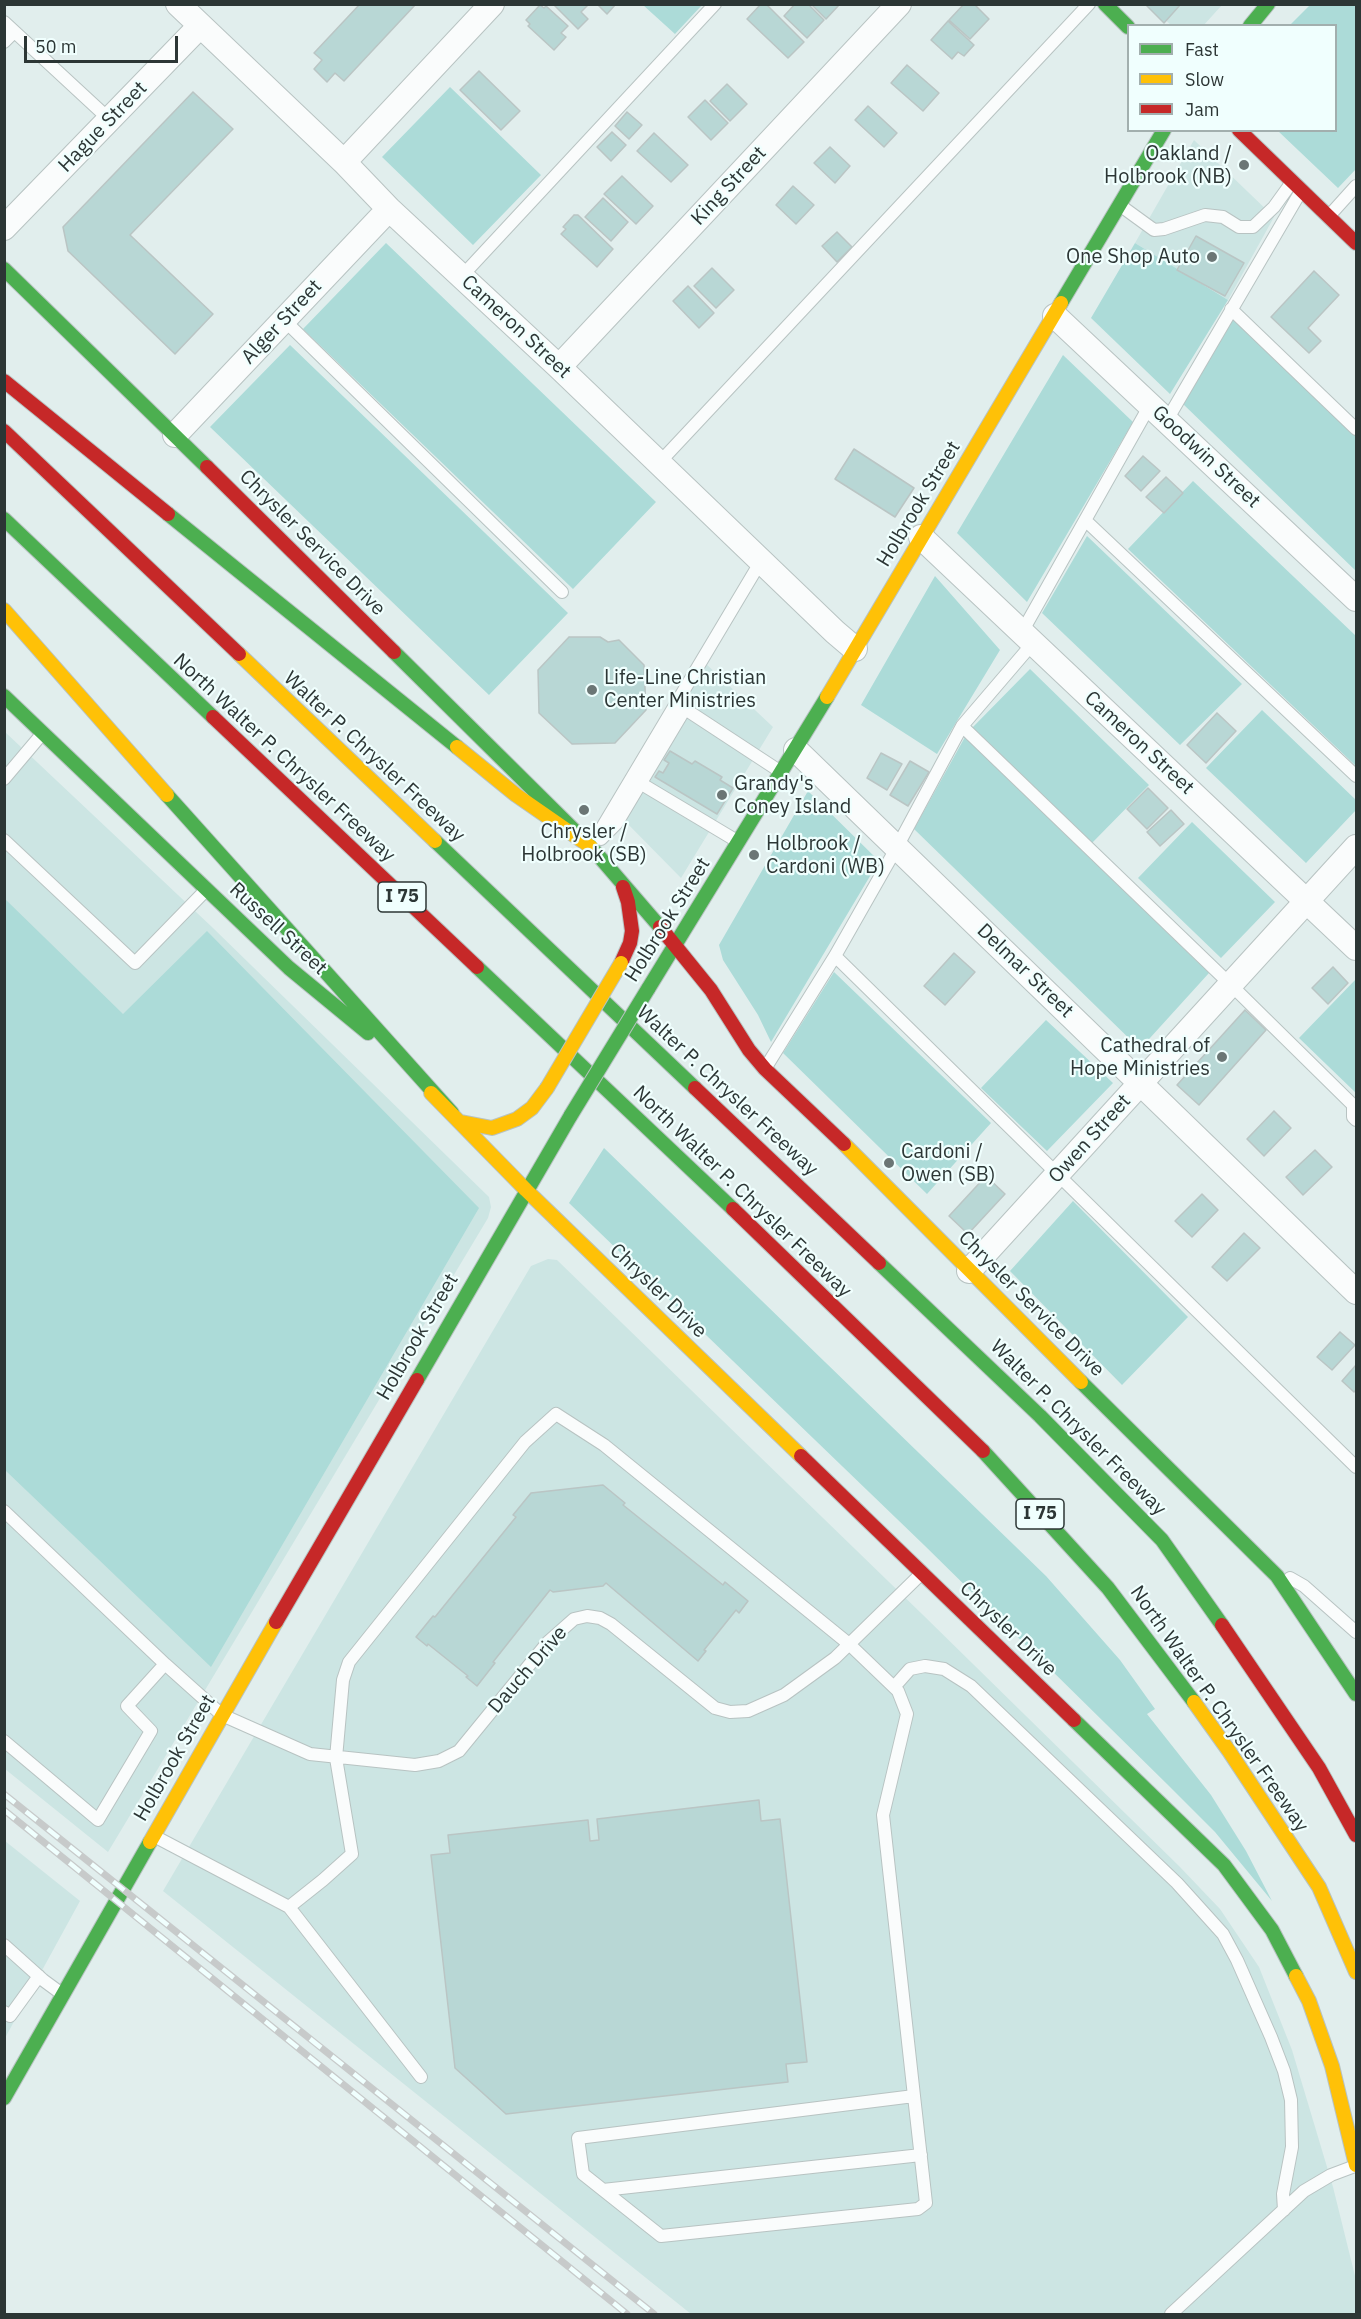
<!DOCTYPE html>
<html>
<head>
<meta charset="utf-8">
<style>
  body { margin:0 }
  #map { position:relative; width:1361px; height:2319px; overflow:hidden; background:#e1eeed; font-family:"IBM Plex Sans",sans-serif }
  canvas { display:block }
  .frame { position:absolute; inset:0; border:6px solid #2c3635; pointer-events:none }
  .legend { position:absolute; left:1127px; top:24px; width:210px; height:108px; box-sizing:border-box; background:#f0fffe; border:2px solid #a2afae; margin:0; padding:8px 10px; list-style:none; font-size:18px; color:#2c3635 }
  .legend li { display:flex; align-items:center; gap:12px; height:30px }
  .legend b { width:30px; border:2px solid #a2afae }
  .scale { position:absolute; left:24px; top:36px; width:154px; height:27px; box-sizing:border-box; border:3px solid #2c3635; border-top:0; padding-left:8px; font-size:18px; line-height:21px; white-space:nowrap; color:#2c3635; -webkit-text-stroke:4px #f0fffe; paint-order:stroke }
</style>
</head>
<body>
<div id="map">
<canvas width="1361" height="2319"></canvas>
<div class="frame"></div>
<ul class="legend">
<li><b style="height:8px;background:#4caf50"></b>Fast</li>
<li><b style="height:8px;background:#ffc107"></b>Slow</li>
<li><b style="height:8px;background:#c62828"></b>Jam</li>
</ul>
<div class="scale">50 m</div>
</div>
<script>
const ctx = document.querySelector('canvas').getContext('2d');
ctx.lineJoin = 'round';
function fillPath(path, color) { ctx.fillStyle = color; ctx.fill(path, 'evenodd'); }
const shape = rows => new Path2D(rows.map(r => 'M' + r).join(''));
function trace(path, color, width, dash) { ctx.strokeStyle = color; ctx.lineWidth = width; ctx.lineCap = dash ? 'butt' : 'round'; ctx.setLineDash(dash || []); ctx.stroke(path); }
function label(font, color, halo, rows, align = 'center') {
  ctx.font = font + ' "IBM Plex Sans",sans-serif'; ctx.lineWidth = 4.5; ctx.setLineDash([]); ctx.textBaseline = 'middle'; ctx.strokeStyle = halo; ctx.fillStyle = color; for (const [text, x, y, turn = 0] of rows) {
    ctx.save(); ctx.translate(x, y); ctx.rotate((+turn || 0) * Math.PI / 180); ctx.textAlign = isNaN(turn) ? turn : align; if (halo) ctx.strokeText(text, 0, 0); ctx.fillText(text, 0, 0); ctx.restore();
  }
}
fillPath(shape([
  [1148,5,1222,5,1203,26,1171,25],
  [1194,140,1274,217,1228,300,1135,243],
  [704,662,773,727,681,878,618,814],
  [4,731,213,928,489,1197,491,1207,488,1218,108,1852,5,1769],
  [548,1259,557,1260,922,1614,1180,1867,1220,1909,1259,1967,1292,2050,1333,2187,1356,2280,1356,2314,691,2314,163,1891,531,1266],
  [5,1841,80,1901,5,2038]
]), '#cce5e3');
fillPath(shape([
  [643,5,702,5,675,34],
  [1310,5,1356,5,1356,169,1338,188,1278,131,1336,130,1336,26,1290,25],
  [450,87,541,175,473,245,382,157],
  [386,243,656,502,573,589,303,329],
  [1135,243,1228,300,1170,394,1091,318],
  [1232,317,1356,436,1356,571,1183,404],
  [290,345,568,613,489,695,210,427],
  [1063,355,1133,422,1027,602,957,533],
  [1193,481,1356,636,1356,766,1128,549],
  [1087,536,1242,684,1180,745,1042,613],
  [935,576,1000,650,937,754,861,705],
  [1030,669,1149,785,1090,845,971,729],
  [1262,710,1356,800,1356,810,1306,863,1206,768],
  [965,737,1209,973,1140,1049,914,829],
  [808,791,879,861,771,1042,758,1015,723,960,719,945],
  [1192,822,1275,902,1221,958,1138,878],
  [4,898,123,1014,207,931,479,1208,211,1667,5,1470],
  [834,972,991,1123,927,1194,783,1053],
  [1356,979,1356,1093,1299,1038],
  [1046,1020,1113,1083,1047,1151,981,1088],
  [604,1148,1046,1576,1120,1660,1155,1709,1147,1714,1211,1795,1246,1851,1272,1901,1215,1832,1167,1784,924,1545,569,1203],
  [1073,1201,1188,1317,1122,1385,1010,1271]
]), '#acdbd8');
const building = shape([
  [360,4,416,4,344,81,335,73,327,82,314,69,322,60,314,53,360,4],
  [553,4,589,4,581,12,588,19,578,29,553,4],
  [597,4,616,4,607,14,597,4],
  [761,4,766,4,804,42,788,58,747,19,761,4],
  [795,4,808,4,824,20,807,38,784,16,795,4],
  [811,4,840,4,826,19,811,4],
  [964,4,974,4,989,19,970,39,949,20,964,4],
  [1145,4,1181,4,1164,23,1145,4],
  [540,5,544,8,546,6,568,26,561,33,566,37,554,50,528,26,530,24,526,20,540,5],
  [948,21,974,45,964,56,958,52,952,59,931,40,948,21],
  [907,65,939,93,923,111,891,83,907,65],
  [479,71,520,111,501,130,460,90,479,71],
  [727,84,747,104,730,121,710,101,727,84],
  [193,92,233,129,130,235,213,314,175,354,68,251,63,227,193,92],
  [705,100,728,123,711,140,688,117,705,100],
  [868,106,897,133,884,147,855,120,868,106],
  [627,112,642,125,629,139,615,126,627,112],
  [612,132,626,145,611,161,597,147,612,132],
  [654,133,688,165,671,182,637,151,654,133],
  [830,147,850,166,835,183,814,163,830,147],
  [622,176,653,206,636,224,604,194,622,176],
  [793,186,814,205,796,224,776,205,793,186],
  [603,198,628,222,611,241,585,217,603,198],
  [574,215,578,215,613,249,597,267,561,234,566,229,563,227,574,215],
  [837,232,852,247,837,262,822,246,837,232],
  [1196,236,1244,263,1225,296,1177,270,1196,236],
  [712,268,734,290,716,308,694,286,712,268],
  [1314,271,1339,295,1308,328,1321,341,1309,353,1271,317,1314,271],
  [688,286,714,313,699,328,673,301,688,286],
  [854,449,914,488,895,517,835,479,854,449],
  [1143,456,1160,471,1141,491,1125,476,1143,456],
  [1166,477,1183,493,1164,513,1146,497,1166,477],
  [569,637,600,637,608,642,619,640,644,665,646,710,615,743,572,744,539,713,538,670,569,637],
  [1217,713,1236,731,1206,763,1187,745,1217,713],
  [670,751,692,764,695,761,722,777,720,780,733,788,717,814,655,777,659,771,663,773,669,763,664,760,670,751],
  [881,753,902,764,887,790,867,778,881,753],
  [910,761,929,772,908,806,890,795,910,761],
  [1148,788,1168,808,1147,829,1127,809,1148,788],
  [1171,810,1184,824,1160,846,1147,832,1171,810],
  [954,953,975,972,945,1005,924,986,954,953],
  [1333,967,1348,983,1328,1004,1312,988,1333,967],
  [1245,1010,1266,1030,1199,1105,1177,1085,1245,1010],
  [1274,1111,1291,1128,1264,1156,1247,1139,1274,1111],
  [1315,1150,1332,1167,1303,1195,1286,1177,1315,1150],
  [986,1176,1005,1194,968,1234,949,1216,986,1176],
  [1202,1194,1218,1210,1192,1237,1175,1221,1202,1194],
  [1244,1233,1260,1248,1227,1281,1212,1267,1244,1233],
  [1340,1332,1355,1345,1332,1370,1317,1357,1340,1332],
  [1356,1365,1356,1390,1354,1392,1342,1381,1356,1365],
  [603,1485,625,1503,623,1505,723,1585,725,1582,748,1601,739,1613,736,1610,704,1650,706,1651,698,1661,606,1583,603,1586,553,1592,550,1590,493,1662,495,1663,477,1686,466,1677,468,1676,428,1644,427,1646,416,1637,433,1616,435,1617,516,1517,513,1515,531,1493,603,1485],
  [759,1800,761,1821,780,1819,807,2062,786,2064,788,2082,506,2114,455,2068,431,1855,450,1853,448,1835,588,1820,590,1841,599,1840,597,1819,759,1800]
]);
fillPath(building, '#b8d7d5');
trace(building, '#bac5c4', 1.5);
const lane = shape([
  [4,22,110,120],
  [4,42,14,32],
  [1121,206,1154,230,1164,229,1205,215,1223,217,1239,227,1253,227,1274,207,1292,182],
  [1329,216,1356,186],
  [462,276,715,4],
  [1231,309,1356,429],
  [284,320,562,592],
  [1167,420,1301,191],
  [659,463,1089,4],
  [1085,520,1356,776],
  [1022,632,1150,405],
  [962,726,1231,985,1353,1105,1353,1117,1356,1120],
  [4,779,42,734],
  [640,783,737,841],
  [601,839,617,823,685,709,781,772],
  [4,840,135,963,206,890],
  [591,846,761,561],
  [835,956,1356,1467],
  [766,1067,835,956,897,847,962,726,1033,643],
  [4,1511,165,1664,222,1715,310,1754,415,1765,439,1761,459,1751,548,1642,574,1619,587,1616,600,1618,611,1624,715,1708,730,1712,748,1711,784,1695,835,1658,921,1574],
  [1290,1578,1304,1586,1356,1632],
  [894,1687,910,1669,925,1666,944,1669,971,1686,1177,1883,1223,1934,1237,1960,1271,2037,1284,2071,1291,2100,1292,2147,1283,2194,1284,2210],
  [4,1741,98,1820,151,1731,127,1706,165,1664],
  [154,1836,289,1907,421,2077],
  [289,1907,323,1880,352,1854,336,1758,343,1680,349,1662,525,1442,556,1414,604,1445,849,1644,898,1691,907,1714,883,1815,914,2096,926,2203,918,2209,661,2236,583,2174,578,2138,914,2096],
  [4,1945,43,1980,62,1994],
  [4,2012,10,2016,39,1976],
  [603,2190,921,2155],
  [1171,2314,1304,2191,1331,2175,1355,2166]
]);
const street = shape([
  [178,4,344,162,389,209,559,367,835,632,855,649],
  [344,162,492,4],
  [4,228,200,26],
  [1055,316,1356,599],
  [559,367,899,4],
  [175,435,389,209],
  [921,537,1356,948],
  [796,750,1356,1292],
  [969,1271,1356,847]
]);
const fast = shape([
  [1105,4,1128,27],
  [1250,26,1268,4],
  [4,269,207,467],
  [1061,303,1164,130],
  [168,514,457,747],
  [4,519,213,717],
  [394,652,591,847,660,927],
  [4,696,289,968,368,1033],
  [167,795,452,1113],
  [435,841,695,1088],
  [477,967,733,1209],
  [648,989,827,697],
  [879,1263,1040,1416,1162,1540,1222,1625],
  [417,1380,571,1115],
  [1081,1382,1277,1576,1356,1694],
  [983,1451,1108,1588,1194,1702],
  [1074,1720,1224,1865,1272,1930,1296,1976],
  [4,2098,150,1842]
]);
const slow = shape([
  [4,610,167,795],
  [239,654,435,841],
  [827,697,1061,303],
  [457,747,516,795,591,847],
  [431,1093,526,1190,801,1456],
  [461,1122,492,1128,517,1119,532,1108,547,1088],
  [844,1144,1081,1382],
  [1194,1702,1229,1751,1319,1887,1356,1972],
  [150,1842,276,1622],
  [1296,1976,1309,2001,1332,2066,1356,2165]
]);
const jam = shape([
  [1239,130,1356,243],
  [4,381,168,514],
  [4,431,239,654],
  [207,467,394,652],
  [213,717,477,967],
  [660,927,711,990,749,1050,765,1069,844,1144],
  [621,963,630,943,632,931,628,902,623,887],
  [695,1088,879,1263],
  [733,1209,983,1451],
  [801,1456,1074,1720],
  [276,1622,417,1380],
  [1222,1625,1319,1768,1356,1835]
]);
trace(lane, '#b8c3c2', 14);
trace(street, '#b8c3c2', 26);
trace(fast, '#b8c3c2', 16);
trace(slow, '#b8c3c2', 16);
trace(jam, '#b8c3c2', 16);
trace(lane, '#fafcfc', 12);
trace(street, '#fafcfc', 24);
trace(fast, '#4caf50', 14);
trace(slow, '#ffc107', 14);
trace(jam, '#c62828', 14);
const rail = shape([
  [4,1794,654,2314],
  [4,1810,627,2314]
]);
trace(rail, '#c7caca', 7);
trace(rail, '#f0fffe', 4.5, [14]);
const fastBridge = shape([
  [571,1115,648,989]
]);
const slowBridge = shape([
  [547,1088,621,963]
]);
trace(fastBridge, '#b8c3c2', 16, []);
trace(slowBridge, '#b8c3c2', 16, []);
trace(fastBridge, '#4caf50', 14);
trace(slowBridge, '#ffc107', 14);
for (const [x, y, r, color] of [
  [1244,165,6,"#6b7675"],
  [1212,257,6,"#6b7675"],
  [592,690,6,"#6b7675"],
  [722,795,6,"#6b7675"],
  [584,810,6,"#6b7675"],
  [754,855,6,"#6b7675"],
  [1222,1057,6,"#6b7675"],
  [889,1163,6,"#6b7675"]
]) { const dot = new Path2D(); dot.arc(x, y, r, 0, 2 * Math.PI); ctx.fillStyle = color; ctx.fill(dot); trace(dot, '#f0fffe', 2); }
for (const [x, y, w] of [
  [402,897,48],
  [1040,1514,48]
]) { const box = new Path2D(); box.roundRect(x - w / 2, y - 15, w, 30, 4.5); ctx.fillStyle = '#f0fffe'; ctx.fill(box); trace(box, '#2c3635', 1.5); }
label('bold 18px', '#2c3635', null, [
  ["I 75",402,897],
  ["I 75",1040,1514]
]);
label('20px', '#2c3635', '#f0fffe', [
  ["Hague Street",103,127,-46],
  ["King Street",729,186,-47],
  ["Alger Street",282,322,-47],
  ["Cameron Street",516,327,43],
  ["Goodwin Street",1206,457,43],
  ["Holbrook Street",919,504,-59],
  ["Chrysler Service Drive",312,543,45],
  ["Cameron Street",1139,743,43],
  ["Walter P. Chrysler Freeway",374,757,43],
  ["North Walter P. Chrysler Freeway",284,758,43],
  ["Holbrook Street",668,920,-58],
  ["Russell Street",278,929,43],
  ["Delmar Street",1025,971,44],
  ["Walter P. Chrysler Freeway",727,1091,43],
  ["Owen Street",1090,1139,-48],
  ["North Walter P. Chrysler Freeway",742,1192,44],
  ["Chrysler Drive",658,1291,44],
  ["Chrysler Service Drive",1031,1304,45],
  ["Holbrook Street",418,1337,-60],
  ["Walter P. Chrysler Freeway",1078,1428,45],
  ["Chrysler Drive",1008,1629,44],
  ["Dauch Drive",528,1670,-49],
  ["North Walter P. Chrysler Freeway",1219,1709,55],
  ["Holbrook Street",175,1758,-60]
]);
label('20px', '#2c3635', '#f0fffe', [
  ["Oakland /",1232,154,"right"],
  ["Holbrook (NB)",1232,177,"right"],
  ["One Shop Auto",1200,257,"right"],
  ["Life-Line Christian",604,678],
  ["Center Ministries",604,701],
  ["Grandy's",734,784],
  ["Coney Island",734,807],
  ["Chrysler /",584,832,"center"],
  ["Holbrook (SB)",584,855,"center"],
  ["Holbrook /",766,844],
  ["Cardoni (WB)",766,867],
  ["Cathedral of",1210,1046,"right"],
  ["Hope Ministries",1210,1069,"right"],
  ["Cardoni /",901,1152],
  ["Owen (SB)",901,1175]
], 'left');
</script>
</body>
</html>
